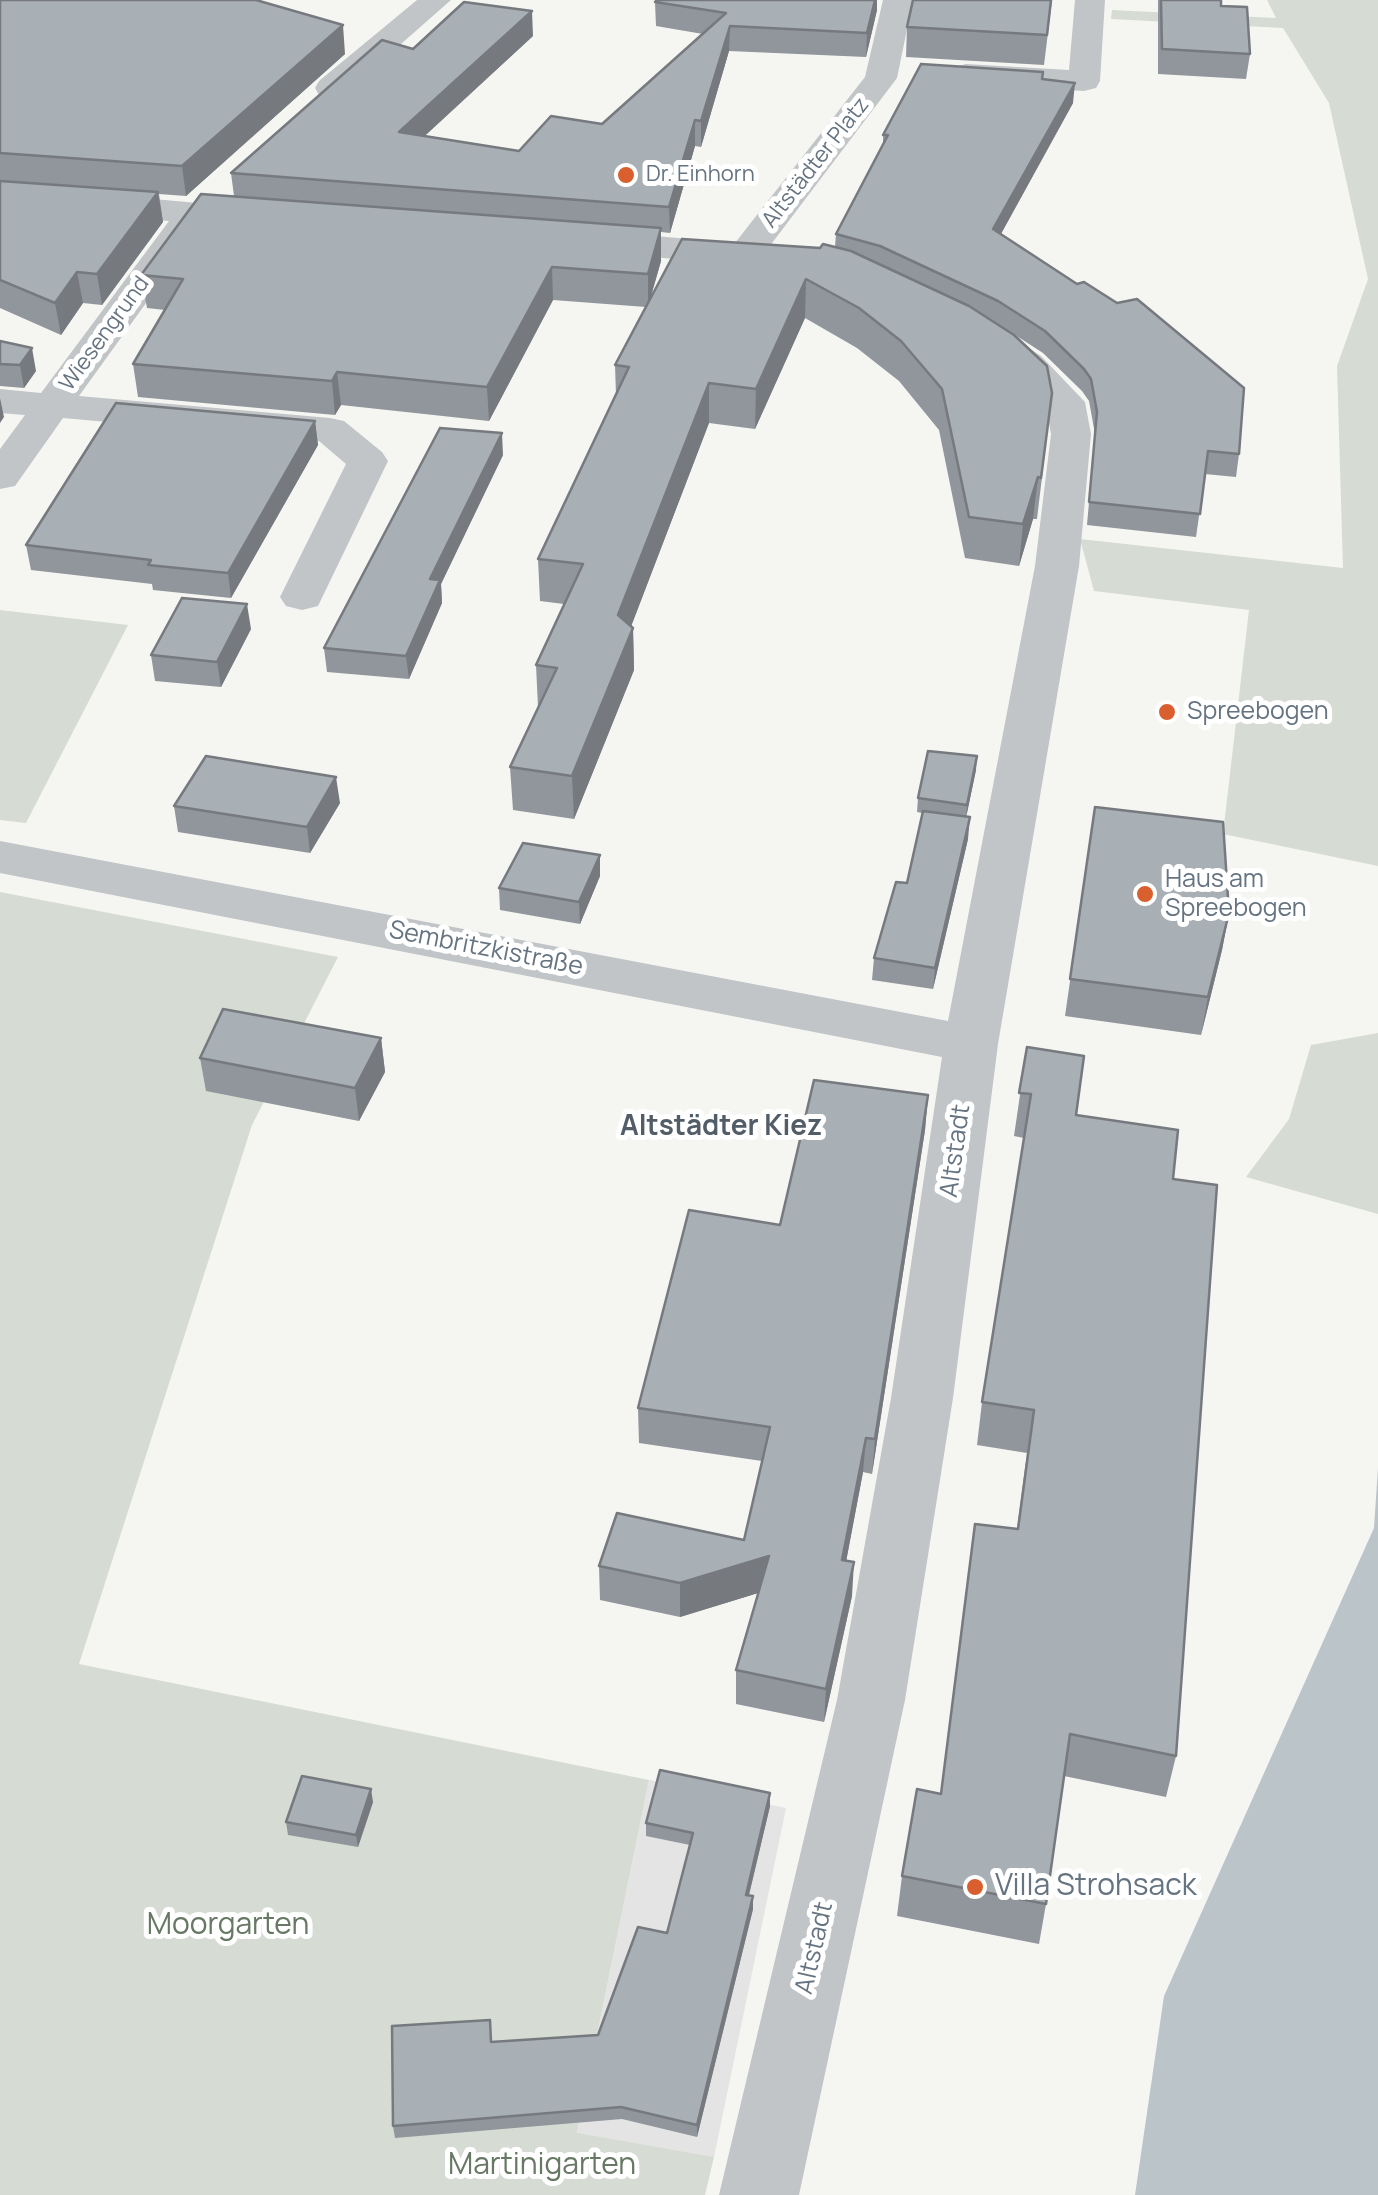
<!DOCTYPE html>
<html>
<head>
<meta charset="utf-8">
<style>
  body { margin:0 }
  canvas { display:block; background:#f5f5f2 }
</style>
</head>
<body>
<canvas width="1378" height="2195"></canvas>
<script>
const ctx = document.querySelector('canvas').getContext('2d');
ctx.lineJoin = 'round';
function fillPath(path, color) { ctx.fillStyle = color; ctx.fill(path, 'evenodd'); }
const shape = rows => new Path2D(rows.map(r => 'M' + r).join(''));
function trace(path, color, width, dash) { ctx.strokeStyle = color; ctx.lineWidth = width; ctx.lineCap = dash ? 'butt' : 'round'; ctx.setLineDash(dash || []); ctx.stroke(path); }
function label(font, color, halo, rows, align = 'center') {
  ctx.font = font + ' Manrope,sans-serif'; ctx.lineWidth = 10; ctx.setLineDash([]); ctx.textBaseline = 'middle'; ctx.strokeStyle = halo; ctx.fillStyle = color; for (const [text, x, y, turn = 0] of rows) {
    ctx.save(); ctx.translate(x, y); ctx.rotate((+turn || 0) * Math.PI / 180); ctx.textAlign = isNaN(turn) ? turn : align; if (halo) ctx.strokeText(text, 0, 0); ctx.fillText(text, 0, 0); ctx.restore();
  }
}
fillPath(shape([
  [649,1780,786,1808,714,2157,577,2134]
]), '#e3e4e3');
fillPath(shape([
  [1267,0,1378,0,1378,866,1223,834,1249,610,1094,591,1080,539,1343,568,1337,366,1368,279,1329,103,1283,28,1111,19,1112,10,1276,18],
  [0,610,128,625,26,823,0,820],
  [0,892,338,957,252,1125,79,1664,649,1780,577,2133,714,2157,705,2195,0,2195],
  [1378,1033,1378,1214,1246,1177,1289,1119,1311,1045]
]), '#d6dcd3');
fillPath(shape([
  [1378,1468,1378,2195,1135,2195,1164,1996,1374,1528]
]), '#bbc4c9');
fillPath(shape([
  [417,0,451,0,343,95,319,95,315,88,319,81,417,0],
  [883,0,913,0,897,78,766,251,768,255,763,263,744,266,573,249,568,241,573,233,586,230,735,243,865,77,883,0],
  [1075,0,1105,0,1100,81,1096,88,1084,91,966,84,955,81,950,74,955,67,966,64,1069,70,1075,0],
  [0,185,274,210,279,218,274,226,261,229,203,224,79,396,330,418,344,421,382,452,388,461,318,606,302,610,286,606,280,597,346,464,319,441,63,418,15,486,0,489,0,449,25,415,0,413,0,389,41,393,169,221,0,207,0,185],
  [993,330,1007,334,1041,356,1085,402,1091,434,1079,566,998,1044,953,1398,905,1700,799,2195,719,2195,837,1700,891,1398,942,1057,0,873,0,841,948,1021,1035,566,1051,434,1046,405,1013,372,979,350,974,342,979,334,993,330]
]), '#c1c5c8');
fillPath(shape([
  [0,0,345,54,186,196,159,194,163,222,102,305,83,303,61,335,0,308],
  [1052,0,1044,65,906,57,907,27],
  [1158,0,1221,0,1221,6,1250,54,1246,79,1158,74],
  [655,2,877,10,866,57,729,51,701,147,695,146,670,233,661,232,661,261,650,299,820,248,835,247,836,234,883,145,883,135,1042,79,1073,103,1001,234,1239,454,1236,477,1205,474,1196,537,1087,525,1095,434,1089,401,1082,391,1043,353,995,322,1052,393,1037,519,1033,519,1019,566,965,558,939,430,899,381,857,348,805,318,755,429,709,423,631,626,633,628,634,670,574,819,513,810,510,767,538,707,536,665,564,604,540,601,538,559,616,395,615,365,646,307,553,300,489,421,341,405,335,415,138,397,133,364,165,310,147,308,141,275,234,196,231,173,413,49,533,36,424,136,519,151,602,124,703,34,656,26],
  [0,341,36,371,24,388,0,386],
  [315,421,318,445,231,598,153,590,152,584,31,570,26,545],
  [503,455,441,584,442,603,409,679,327,672,324,648],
  [251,629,221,687,155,681,151,655],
  [976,770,966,817,968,839,933,989,872,980,874,958,907,883,922,813,917,812,918,798],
  [340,803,310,853,178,832,174,806],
  [1095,807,1229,913,1222,950,1201,1035,1065,1016],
  [600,876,580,924,500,910,499,888],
  [381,1038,385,1072,359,1121,206,1091,200,1058],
  [1027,1047,1076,1115,1173,1179,1176,1756,1166,1797,1064,1776,1046,1904,1039,1944,897,1916,902,1876,941,1794,1017,1529,1027,1453,977,1445,982,1402,1024,1138,1014,1136],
  [928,1095,925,1130,872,1474,863,1472,846,1561,852,1596,824,1722,736,1704,736,1670,758,1593,680,1617,600,1600,599,1566,744,1540,762,1461,639,1443,638,1408,780,1225],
  [373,1802,358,1847,288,1835,286,1822],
  [770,1806,749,1895,753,1909,697,2137,622,2119,395,2138,393,2126,492,2042,598,2035,667,1933,690,1845,646,1836,646,1823]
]), '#90969c');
fillPath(shape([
  [875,0,877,0,877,10,866,57,867,33],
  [532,11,533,36,401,158,399,132],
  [343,25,345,54,186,196,182,166],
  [730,26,729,51,701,147,701,121],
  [1075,83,1073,103,992,250,993,229],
  [695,120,695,146,670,233,669,207],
  [158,192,163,222,102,305,97,274],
  [661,228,661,261,648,307,648,274],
  [552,267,553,300,489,421,487,387],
  [77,272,83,303,61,335,55,303],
  [806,279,805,318,755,429,756,389],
  [32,348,36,371,24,388,20,365],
  [337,372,341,405,335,415,332,381],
  [709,383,709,423,619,658,618,615],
  [0,398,4,417,0,423],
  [315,421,318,445,231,598,228,573],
  [502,433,503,455,441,584,442,603,409,679,406,656,430,579],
  [1038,477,1033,519,1019,566,1023,524],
  [247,604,251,629,221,687,217,662],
  [633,628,634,670,574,819,572,776],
  [977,756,976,770,966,818,967,805],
  [336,777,340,803,310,853,307,827],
  [970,817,968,839,933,989,935,968],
  [600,855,600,876,580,924,579,902],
  [1229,913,1222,950,1201,1035,1208,997],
  [381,1038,385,1072,359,1121,355,1088],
  [928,1095,925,1130,872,1474,875,1439],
  [866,1438,863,1472,840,1594,842,1560],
  [769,1556,768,1590,680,1617,680,1583],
  [854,1562,852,1596,824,1722,826,1689],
  [371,1789,373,1802,358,1847,356,1835],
  [770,1793,770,1806,746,1907,746,1895],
  [753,1896,753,1909,697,2137,697,2125]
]), '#767a7f');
const building = shape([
  [0,0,256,0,343,25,182,166,0,153,0,0],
  [657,0,875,0,867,33,730,26,701,121,695,120,669,207,231,173,382,40,413,49,464,2,532,11,399,132,519,151,551,116,602,124,726,13,655,2,657,0],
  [913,0,1051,0,1047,35,907,27,913,0],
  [1161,0,1221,0,1221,6,1247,7,1250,54,1162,49,1161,0],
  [921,64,1043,72,1042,79,1075,83,993,229,1077,284,1084,282,1117,303,1137,299,1244,388,1239,454,1208,451,1200,514,1089,502,1097,412,1091,379,1084,369,1045,331,998,301,880,246,836,234,888,135,883,135,921,64],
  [0,181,158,192,97,274,77,272,55,303,0,280,0,181],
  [201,194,661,228,648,274,552,267,487,387,337,372,332,381,133,364,183,279,141,275,201,194],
  [682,239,820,248,823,244,851,251,969,306,1014,335,1047,366,1052,393,1041,478,1038,477,1023,524,969,517,942,389,901,341,859,308,806,279,756,389,709,383,618,615,633,628,572,776,510,767,557,668,536,665,583,564,538,559,629,367,615,365,682,239],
  [0,341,32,348,20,365,0,364,0,341],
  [116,403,315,421,228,573,148,565,151,560,26,545,116,403],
  [440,428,502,433,430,579,440,580,406,656,324,648,440,428],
  [182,598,247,604,217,662,151,655,182,598],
  [928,751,977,756,967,805,918,798,928,751],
  [206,756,336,777,307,827,174,806,206,756],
  [1095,807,1223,822,1229,913,1208,997,1070,979,1095,807],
  [923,811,970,817,935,968,874,958,896,882,907,883,923,811],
  [523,843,600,855,579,902,499,888,523,843],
  [223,1009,381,1038,355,1088,200,1058,223,1009],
  [1027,1047,1084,1056,1076,1115,1178,1130,1173,1179,1217,1185,1176,1756,1070,1734,1046,1904,902,1876,917,1789,941,1794,975,1524,1018,1529,1034,1410,982,1402,1031,1094,1019,1093,1027,1047],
  [814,1080,928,1095,875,1439,866,1438,842,1560,854,1562,826,1689,736,1670,769,1556,680,1583,599,1566,617,1513,744,1540,770,1427,638,1408,689,1210,780,1225,814,1080],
  [660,1770,770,1793,746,1895,753,1896,697,2125,621,2107,393,2126,392,2026,490,2020,491,2042,598,2035,638,1927,667,1933,693,1833,646,1823,660,1770],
  [302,1776,371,1789,356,1835,286,1822,302,1776]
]);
fillPath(building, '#a8afb5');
trace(building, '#767a7f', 2.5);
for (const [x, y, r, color] of [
  [626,175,10,"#d9602e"],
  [1167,712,10,"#d9602e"],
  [1145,894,10,"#d9602e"],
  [975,1887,10,"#d9602e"]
]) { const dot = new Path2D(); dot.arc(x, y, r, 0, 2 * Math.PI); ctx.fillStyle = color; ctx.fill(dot); trace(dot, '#fff', 4); }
label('22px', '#667481', '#fff', [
  ["Altstädter Platz",816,163,-52],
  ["Wiesengrund",105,334,-54]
]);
label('22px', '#667481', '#fff', [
  ["Dr. Einhorn",646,175]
], 'left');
label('25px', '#667481', '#fff', [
  ["Spreebogen",1187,712],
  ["Haus am",1165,880],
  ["Spreebogen",1165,909]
], 'left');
label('25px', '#667481', '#fff', [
  ["Sembritzkistraße",486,949,11],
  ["Altstadt",956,1151,-82],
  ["Altstadt",815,1948,-77]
]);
label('bold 28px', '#535d67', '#fff', [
  ["Altstädter Kiez",721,1127]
]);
label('30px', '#667481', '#fff', [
  ["Villa Strohsack",995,1887]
], 'left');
label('30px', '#677964', '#fff', [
  ["Moorgarten",228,1926],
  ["Martinigarten",542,2166]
]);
</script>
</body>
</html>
